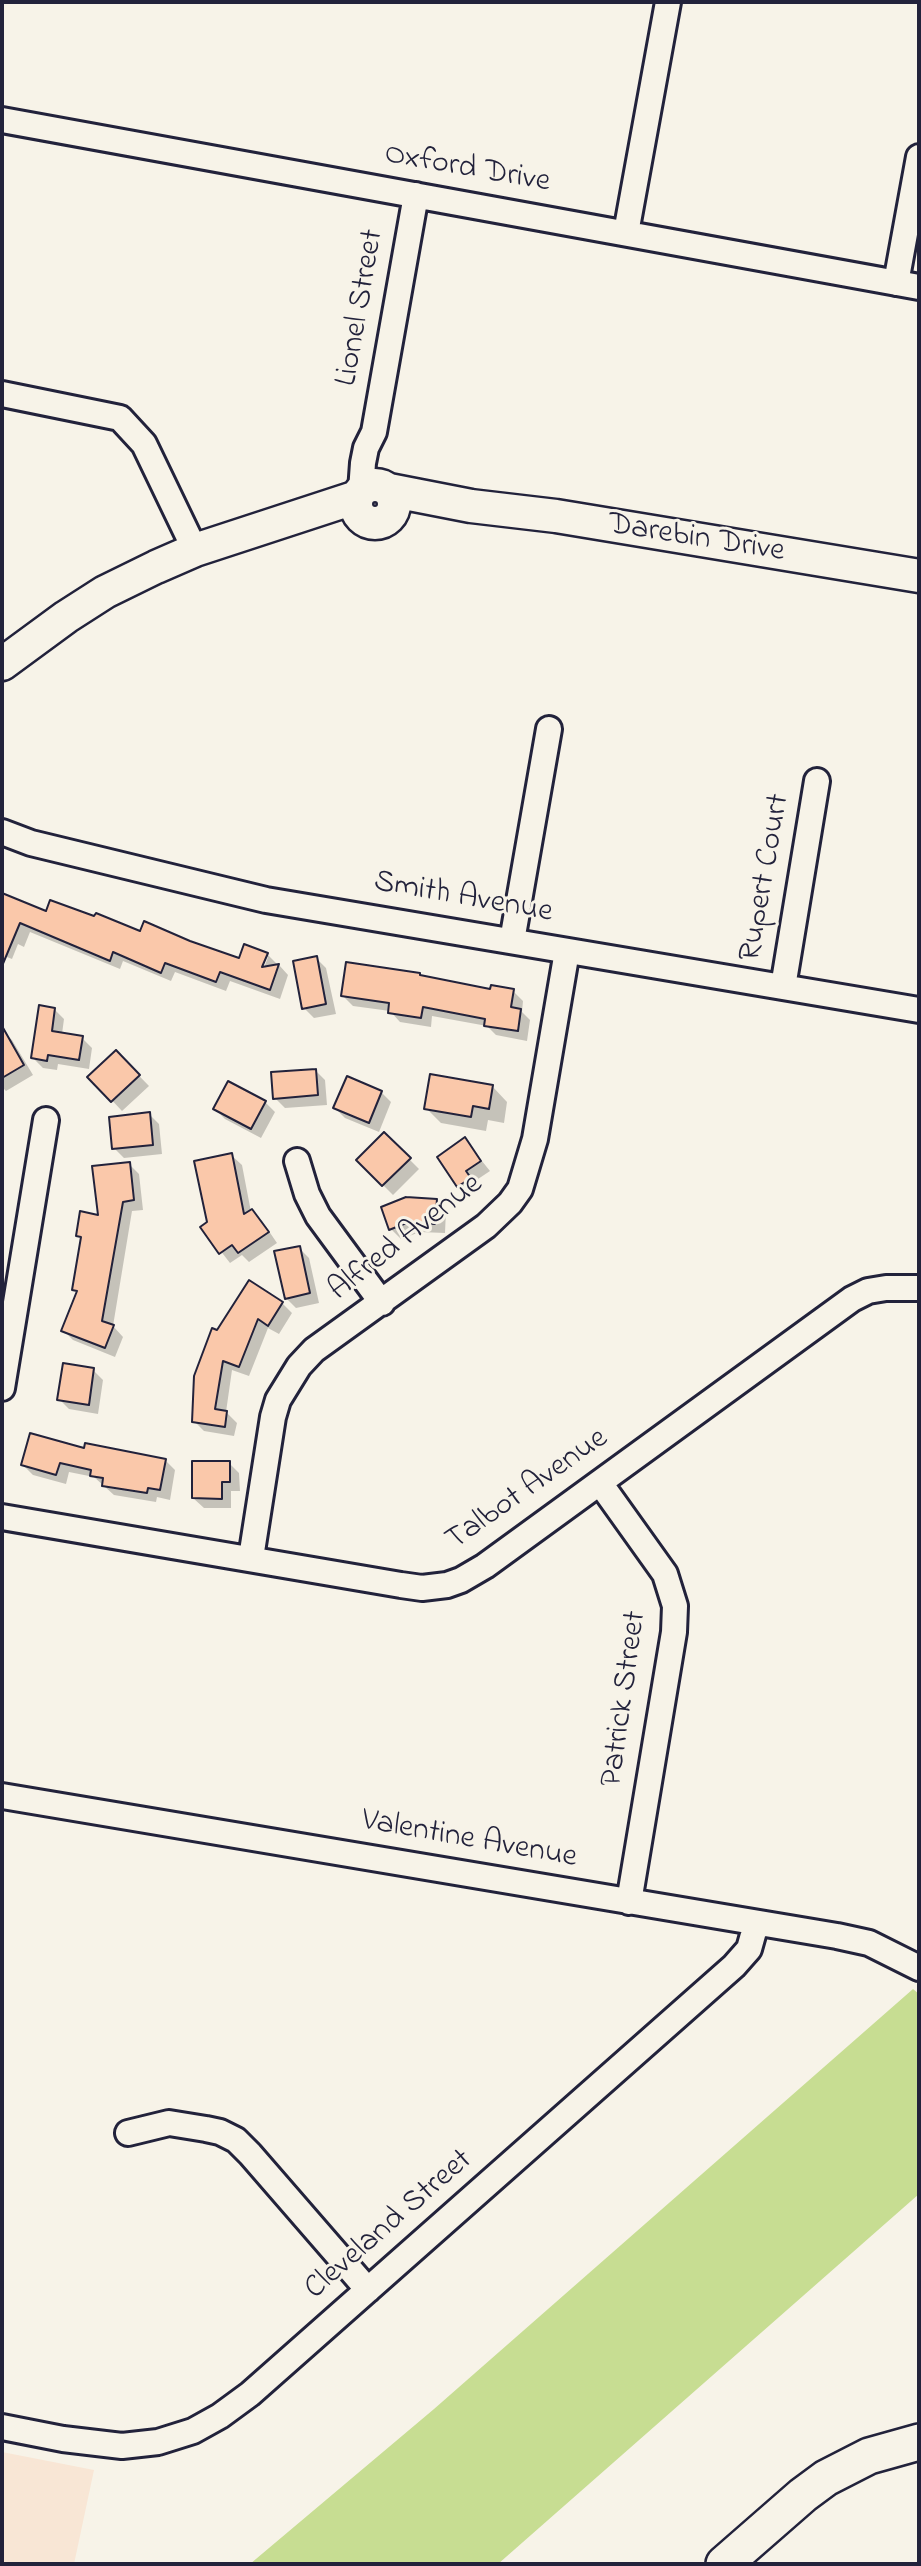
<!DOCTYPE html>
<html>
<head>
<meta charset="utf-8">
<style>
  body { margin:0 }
  #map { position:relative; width:921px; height:2566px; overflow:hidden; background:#f7f3e8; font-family:"Indie Flower",sans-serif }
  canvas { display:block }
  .frame { position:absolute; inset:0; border:4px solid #22223b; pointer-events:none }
</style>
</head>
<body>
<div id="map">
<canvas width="921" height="2566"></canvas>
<div class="frame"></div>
</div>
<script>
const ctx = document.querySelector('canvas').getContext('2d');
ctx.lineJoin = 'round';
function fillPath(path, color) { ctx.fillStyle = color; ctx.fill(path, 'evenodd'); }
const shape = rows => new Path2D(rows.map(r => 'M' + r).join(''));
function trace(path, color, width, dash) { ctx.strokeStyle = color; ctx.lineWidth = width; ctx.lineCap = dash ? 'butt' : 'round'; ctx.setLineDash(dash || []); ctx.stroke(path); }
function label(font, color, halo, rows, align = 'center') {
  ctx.font = font + ' "Indie Flower",sans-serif'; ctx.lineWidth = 6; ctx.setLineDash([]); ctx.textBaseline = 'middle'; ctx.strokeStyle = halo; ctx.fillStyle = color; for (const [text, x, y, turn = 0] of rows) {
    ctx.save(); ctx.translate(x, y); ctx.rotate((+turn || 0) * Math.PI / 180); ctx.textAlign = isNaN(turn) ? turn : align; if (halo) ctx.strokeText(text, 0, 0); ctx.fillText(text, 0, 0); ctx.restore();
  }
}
fillPath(shape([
  [2,2452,94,2470,74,2564,2,2564]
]), '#f8e6d5');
fillPath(shape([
  [913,1989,919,1994,919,2194,498,2564,250,2564,434,2409]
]), '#c7dd92');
fillPath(shape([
  [2,895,47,914,141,933,240,960,267,954,277,964,276,966,279,965,288,975,280,999,230,981,226,991,175,972,171,981,123,961,120,969,30,932,24,947,18,944,12,959,2,955],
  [264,957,268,957,261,976,258,975],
  [316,958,326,968,336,1014,314,1018,304,1008],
  [513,991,523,1001,522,1012,530,1020,527,1041,496,1035,487,1026,432,1016,431,1027,400,1022,390,1011,353,1006,342,995],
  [54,1009,64,1019,62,1034,82,1038,92,1048,89,1069,58,1064,57,1070,43,1068,33,1058],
  [2,1030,12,1040,33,1075,6,1091,2,1087],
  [116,1052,149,1086,122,1111,90,1077],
  [315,1070,325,1080,327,1105,285,1108,275,1098],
  [492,1086,507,1102,504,1123,488,1120,486,1131,441,1123,426,1108],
  [381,1092,391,1102,379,1132,345,1118,335,1108],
  [265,1102,275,1112,261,1138,225,1119,215,1109],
  [149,1114,159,1124,162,1154,124,1158,114,1148],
  [384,1134,419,1169,393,1195,358,1160],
  [465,1140,490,1171,475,1181,479,1188,468,1196,459,1186],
  [231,1155,242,1165,251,1212,262,1221,277,1243,249,1262,242,1255,230,1263,202,1227,209,1223],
  [129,1164,139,1174,143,1210,132,1211,113,1326,123,1337,115,1357,73,1340,63,1330,78,1293,74,1289,83,1240,78,1235,100,1217],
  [436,1200,446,1210,445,1233,420,1232,401,1239,391,1229],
  [299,1248,309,1258,319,1303,296,1308,286,1298],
  [282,1303,292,1313,279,1334,268,1328,249,1376,232,1370,226,1412,237,1423,234,1436,204,1431,194,1421,218,1332],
  [93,1370,103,1380,98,1414,69,1409,59,1399],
  [85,1450,165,1460,175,1470,170,1500,157,1497,156,1502,114,1495,94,1477,69,1472,66,1484,33,1475,23,1465],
  [229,1463,239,1473,240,1491,231,1491,231,1508,204,1508,193,1498]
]), '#0003');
const building = shape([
  [2,893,46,911,50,900,94,916,96,913,140,931,144,921,190,941,239,958,244,944,268,953,262,967,279,964,270,990,220,972,216,982,165,963,161,973,113,952,110,961,20,923,2,966,2,893],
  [317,956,326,1004,302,1009,293,961,317,956],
  [346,962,420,973,420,975,490,989,491,985,514,989,511,1007,521,1009,518,1031,484,1026,485,1019,423,1007,421,1018,388,1013,389,1003,341,996,346,962],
  [39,1005,55,1008,52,1031,83,1036,79,1060,48,1055,47,1061,31,1058,39,1005],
  [2,1026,24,1065,2,1078,2,1026],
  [116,1050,140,1075,111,1102,87,1077,116,1050],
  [316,1069,318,1095,273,1099,271,1072,316,1069],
  [430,1074,493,1085,489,1109,473,1106,471,1117,424,1109,430,1074],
  [347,1076,382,1091,369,1123,333,1108,347,1076],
  [228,1081,266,1101,251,1129,213,1109,228,1081],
  [150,1112,153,1145,112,1149,109,1117,150,1112],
  [384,1132,411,1158,382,1186,356,1160,384,1132],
  [465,1137,481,1161,466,1171,471,1178,457,1187,437,1157,465,1137],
  [232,1153,244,1214,252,1209,269,1232,238,1253,232,1245,219,1254,200,1227,207,1222,194,1161,232,1153],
  [130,1162,134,1200,123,1202,102,1321,114,1325,105,1348,61,1331,77,1291,72,1290,81,1237,76,1236,80,1211,98,1215,92,1166,130,1162],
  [406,1197,437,1199,435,1224,409,1222,389,1230,381,1207,406,1197],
  [300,1246,310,1293,285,1299,274,1251,300,1246],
  [249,1280,283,1302,268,1326,258,1319,239,1367,223,1361,215,1409,227,1411,225,1427,192,1422,194,1376,212,1328,217,1330,249,1280],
  [63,1363,94,1368,89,1405,57,1400,63,1363],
  [30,1433,84,1448,85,1443,166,1459,160,1490,148,1488,147,1493,102,1486,103,1478,90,1476,91,1470,60,1463,56,1475,21,1465,30,1433],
  [192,1461,230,1461,230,1482,222,1482,222,1499,192,1498,192,1461]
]);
fillPath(building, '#fac8aa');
trace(building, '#22223b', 2);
const minor = shape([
  [2,120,919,287],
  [626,233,668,2],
  [896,283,919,157],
  [2,394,120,418,144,444,195,550],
  [361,491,363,463,366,448,374,432,416,195],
  [2,832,31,843,266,900,919,1010],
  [512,941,549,729],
  [783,987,817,781],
  [297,1161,307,1194,318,1216,382,1303],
  [2,1388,46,1120],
  [600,1483,665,1574,675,1606,674,1632,629,1902],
  [2,1517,401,1585,422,1588,447,1585,461,1580,485,1566,852,1299,868,1291,886,1288,919,1288],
  [251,1558,273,1417,278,1400,299,1366,314,1350,486,1226,510,1203,520,1189,535,1139,567,951],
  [2,1796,837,1936,869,1943,919,1968],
  [128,2133,169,2123,206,2129,220,2132,236,2140,250,2154,368,2290],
  [2,2427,63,2439,122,2446,158,2442,193,2431,220,2416,250,2394,734,1966,749,1949,756,1924]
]);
const tertiary = shape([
  '356 504a19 19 0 1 1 38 0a19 19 0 1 1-38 0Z',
  [389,490,471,506,556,516,919,576],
  [2,664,66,617,105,592,156,567,195,550,357,497]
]);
const secondary = shape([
  [724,2564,803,2495,826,2478,869,2456,919,2442]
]);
trace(minor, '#22223b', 30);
trace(tertiary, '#22223b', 37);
trace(secondary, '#22223b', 40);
trace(minor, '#f7f3e8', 24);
trace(tertiary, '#f7f3e8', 32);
trace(secondary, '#f7f3e8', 35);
label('32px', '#22223b', '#f7f3e8', [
  ["Oxford Drive",467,170,10],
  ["Lionel Street",362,308,-80],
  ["Darebin Drive",696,540,9],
  ["Rupert Court",767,878,-80],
  ["Smith Avenue",463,899,10],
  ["Alfred Avenue",407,1239,-38],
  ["Talbot Avenue",528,1491,-35],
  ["Patrick Street",626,1699,-82],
  ["Valentine Avenue",469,1841,10],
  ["Cleveland Street",390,2226,-41]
]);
</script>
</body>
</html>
